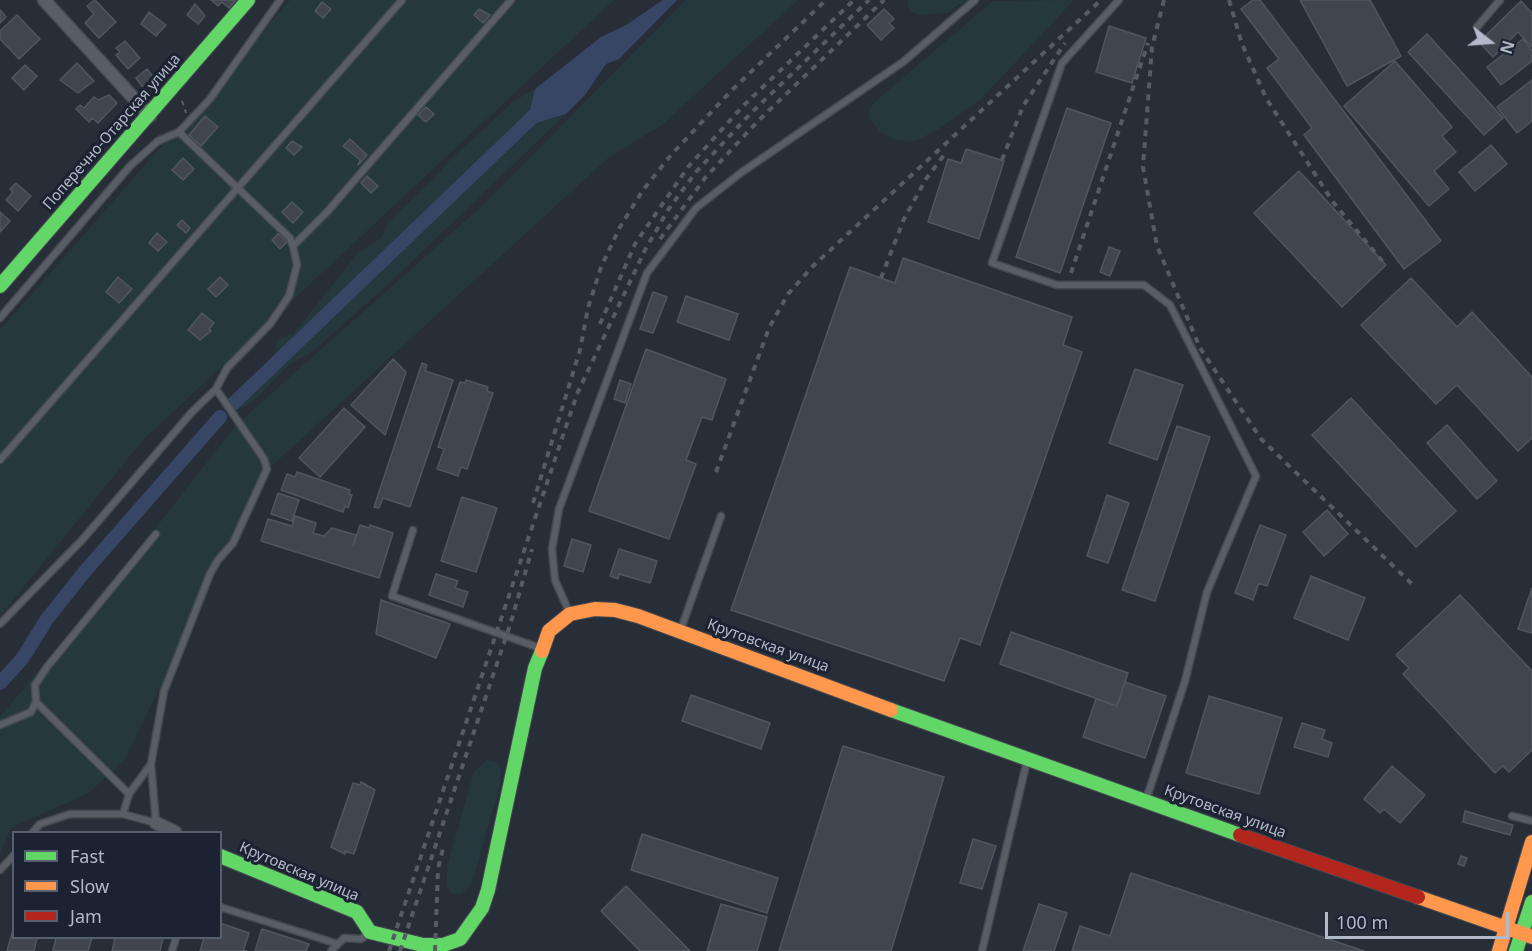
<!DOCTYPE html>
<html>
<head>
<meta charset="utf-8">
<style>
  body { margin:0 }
  #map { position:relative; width:1532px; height:951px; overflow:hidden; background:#282e38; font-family:"Noto Sans",sans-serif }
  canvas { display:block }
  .legend { position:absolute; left:12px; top:831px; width:210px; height:108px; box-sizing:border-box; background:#1b2333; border:2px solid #575f6f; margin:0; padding:8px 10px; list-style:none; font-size:18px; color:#b2b9c9 }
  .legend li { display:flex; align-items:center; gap:12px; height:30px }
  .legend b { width:30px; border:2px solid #575f6f }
  .north { position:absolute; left:1460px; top:12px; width:60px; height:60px; -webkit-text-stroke:4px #1b2333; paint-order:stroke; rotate:107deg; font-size:16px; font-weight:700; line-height:24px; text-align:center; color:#b2b9c9 }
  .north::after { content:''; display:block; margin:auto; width:21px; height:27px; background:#b2b9c9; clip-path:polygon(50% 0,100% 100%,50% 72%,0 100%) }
  .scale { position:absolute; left:1325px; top:912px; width:184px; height:27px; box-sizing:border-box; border:3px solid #b2b9c9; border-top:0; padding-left:8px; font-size:18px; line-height:21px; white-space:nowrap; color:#b2b9c9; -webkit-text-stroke:4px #1b2333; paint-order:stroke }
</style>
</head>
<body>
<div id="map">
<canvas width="1532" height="951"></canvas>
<ul class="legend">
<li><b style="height:8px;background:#63d668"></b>Fast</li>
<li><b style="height:8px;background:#ff974d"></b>Slow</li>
<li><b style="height:8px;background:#b3261e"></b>Jam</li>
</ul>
<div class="north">N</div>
<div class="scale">100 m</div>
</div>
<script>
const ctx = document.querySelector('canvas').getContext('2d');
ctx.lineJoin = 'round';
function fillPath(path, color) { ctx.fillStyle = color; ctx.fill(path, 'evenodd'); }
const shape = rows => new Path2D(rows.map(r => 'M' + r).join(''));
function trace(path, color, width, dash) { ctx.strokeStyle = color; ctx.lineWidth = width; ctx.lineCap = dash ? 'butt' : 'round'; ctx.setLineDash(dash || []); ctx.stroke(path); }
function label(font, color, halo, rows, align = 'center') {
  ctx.font = font + ' "Noto Sans",sans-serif'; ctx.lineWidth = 6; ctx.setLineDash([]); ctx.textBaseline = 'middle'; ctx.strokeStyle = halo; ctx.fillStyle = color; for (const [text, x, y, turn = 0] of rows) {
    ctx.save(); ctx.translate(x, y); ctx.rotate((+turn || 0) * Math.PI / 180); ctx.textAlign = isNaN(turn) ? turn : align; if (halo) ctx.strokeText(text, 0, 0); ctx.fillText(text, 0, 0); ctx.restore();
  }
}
fillPath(shape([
  [290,0,614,0,143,440,0,616,0,330],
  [686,0,798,0,663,124,608,158,263,474,125,759,89,793,10,828,0,854,0,717,122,571,236,425,481,207],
  [908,0,967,0,946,13,920,15,912,12,907,5],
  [1074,0,981,99,939,129,915,141,895,140,880,132,869,118,870,108,876,101,993,1],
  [535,89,526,126,566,114,384,288,312,352,290,364,254,401,240,409,238,400,241,388,274,355,277,340,295,332,358,253,381,238,388,222,431,182,450,160,514,101],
  [487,760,495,761,501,768,500,785,472,883,460,895,451,893,447,885,447,867,474,771]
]), '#25383e');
fillPath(shape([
  [663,0,677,0,619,59,606,64,585,95,566,114,526,126,535,89,601,37,626,25]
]), '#364664');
trace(shape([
  [233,404,540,110],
  [0,683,22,659,47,619,86,570,220,417]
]), '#364664', 14);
const building = shape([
  [95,0,116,22,99,38,85,23,94,14,87,6,95,0],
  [211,0,236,0,229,8,222,2,218,6,211,0],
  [1253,0,1260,0,1441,241,1404,269,1304,135,1312,128,1267,68,1279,59,1241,9,1253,0],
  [1300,0,1370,0,1401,56,1347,86,1300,0],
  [1521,1,1532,13,1532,47,1518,32,1493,57,1479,42,1521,1],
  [322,2,331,9,323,18,315,11,322,2],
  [195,4,205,16,198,24,187,15,195,4],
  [479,9,490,15,483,23,474,15,479,9],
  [884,9,894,19,889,23,894,28,881,40,867,25,884,9],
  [0,10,6,17,0,23,0,10],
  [149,12,166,25,156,36,141,24,149,12],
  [17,15,40,39,19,59,0,39,0,31,17,15],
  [1109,26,1146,38,1132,83,1096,72,1109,26],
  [1427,34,1503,118,1484,135,1408,52,1427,34],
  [1523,39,1532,51,1532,61,1501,85,1487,67,1523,39],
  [125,41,140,58,128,69,116,55,120,52,116,48,125,41],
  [1395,61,1452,127,1442,136,1456,152,1434,171,1449,189,1429,206,1344,106,1395,61],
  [77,63,94,81,78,93,60,80,77,63],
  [25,65,37,76,24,90,12,78,25,65],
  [147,69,156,80,144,89,136,78,147,69],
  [1532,80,1532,121,1517,133,1497,107,1532,80],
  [109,95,117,103,98,123,92,118,89,122,76,109,80,105,84,108,94,97,98,100,109,95],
  [426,107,434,114,426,122,418,115,426,107],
  [1067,108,1111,123,1060,273,1016,257,1067,108],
  [205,116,218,127,201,146,189,135,205,116],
  [350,139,367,155,358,165,360,160,343,146,350,139],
  [292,141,302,147,294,155,286,148,292,141],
  [1491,145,1507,164,1475,191,1459,172,1491,145],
  [966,149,1004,161,979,239,928,222,948,159,961,163,966,149],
  [183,158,194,169,183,180,172,170,183,158],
  [1299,171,1386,265,1342,307,1254,213,1299,171],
  [367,176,378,186,371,193,361,183,367,176],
  [16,183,31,196,18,211,6,200,13,192,10,189,16,183],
  [292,202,303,212,293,223,282,212,292,202],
  [0,212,10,221,0,232,0,212],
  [182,220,190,228,186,233,177,225,182,220],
  [157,233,167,242,158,251,149,243,157,233],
  [279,233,287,242,280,249,272,240,279,233],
  [1109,247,1120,251,1110,276,1100,272,1109,247],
  [903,258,1072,317,1063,345,1082,352,980,645,960,638,944,681,731,610,850,267,895,283,903,258],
  [118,277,132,289,119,303,106,292,118,277],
  [220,277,228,285,216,297,208,289,220,277],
  [1411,278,1457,327,1472,312,1532,377,1532,438,1518,451,1457,385,1436,404,1361,325,1411,278],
  [653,292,667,297,653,333,640,329,653,292],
  [686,296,738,314,729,340,677,322,686,296],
  [202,313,214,323,209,329,211,331,200,340,188,330,202,313],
  [646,349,726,379,712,420,702,417,686,460,696,464,669,539,589,511,646,349],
  [393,359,406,372,385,435,351,405,393,359],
  [422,363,427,365,425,371,453,380,410,507,383,498,379,508,374,507,422,363],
  [1135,369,1183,385,1157,460,1109,443,1135,369],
  [466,380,488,387,487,391,493,393,467,469,461,467,458,476,437,469,444,449,438,447,460,382,465,383,466,380],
  [620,380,631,384,625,403,614,399,620,380],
  [1351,398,1456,511,1416,547,1312,435,1351,398],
  [344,408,365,427,320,477,299,458,344,408],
  [1447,425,1497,481,1477,499,1427,443,1447,425],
  [1177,426,1210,437,1155,601,1122,590,1177,426],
  [297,472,350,490,349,494,352,495,348,508,345,506,343,512,281,490,287,474,295,477,297,472],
  [278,493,299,500,292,521,271,514,278,493],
  [1107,495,1129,503,1108,563,1087,556,1107,495],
  [462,497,497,508,476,572,441,561,462,497],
  [1327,510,1348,534,1324,556,1303,532,1327,510],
  [295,516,316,523,313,533,324,536,332,528,356,535,353,546,360,525,369,528,370,525,393,533,379,578,261,541,268,519,292,526,295,516],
  [1260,525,1286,535,1267,586,1259,583,1253,600,1235,593,1260,525],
  [572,539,591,545,583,572,564,566,572,539],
  [619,549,657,561,650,583,619,574,618,579,610,576,619,549],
  [436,574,458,581,455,588,468,592,463,607,429,595,436,574],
  [1311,576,1365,598,1348,640,1294,618,1311,576],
  [1532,588,1532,633,1518,629,1532,588],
  [1460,595,1532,671,1532,750,1509,772,1503,766,1495,773,1403,674,1409,668,1396,655,1460,595],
  [381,600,450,624,436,658,376,634,381,600],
  [1011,632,1128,673,1117,706,1000,664,1011,632],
  [1125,682,1166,696,1145,758,1083,737,1096,699,1117,706,1125,682],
  [691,695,770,723,761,749,682,721,691,695],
  [1209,696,1282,718,1259,794,1186,773,1209,696],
  [1302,723,1325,730,1322,739,1332,743,1328,757,1294,747,1302,723],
  [843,746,944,777,891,951,779,951,843,746],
  [1392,766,1425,795,1400,823,1384,809,1380,813,1364,799,1392,766],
  [361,782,375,790,354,854,345,851,345,854,331,847,353,783,360,785,361,782],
  [1465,811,1513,825,1510,835,1463,822,1465,811],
  [642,834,778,878,767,913,631,870,642,834],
  [973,839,996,846,982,889,960,883,973,839],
  [1461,856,1467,858,1464,866,1458,864,1461,856],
  [1131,873,1364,951,1072,951,1080,926,1110,936,1131,873],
  [626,886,690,951,640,951,601,911,626,886],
  [721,904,767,917,757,951,707,951,721,904],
  [1039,904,1067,913,1054,951,1023,951,1039,904],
  [220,923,249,933,243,951,200,951,204,938,220,938,220,923],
  [14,926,14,938,37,938,34,951,7,951,14,926],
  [262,929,309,944,306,951,255,951,262,929],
  [56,938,92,938,88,951,53,951,56,938],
  [115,938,163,938,160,951,112,951,115,938]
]);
fillPath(building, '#41464e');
trace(building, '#50565f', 1.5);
const lane = shape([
  [1119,0,1062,63,992,263,1057,285,1144,285,1170,305,1256,476,1207,592,1185,681,1146,800],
  [1477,27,1500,0],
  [293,246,327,212,511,0],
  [0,318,130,166,158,141,179,132,210,99,280,0],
  [0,460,402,0],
  [413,530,392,596,540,648],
  [570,614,555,580,552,549,559,509,647,273,696,208,742,172,903,62,975,0],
  [0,624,83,539,192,412,216,389],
  [681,629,721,516],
  [36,702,129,794],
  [0,725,31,712,36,702,35,685,47,667,156,534],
  [123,814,129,794,151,764],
  [1512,816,1532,821],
  [33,832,40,824,70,814,123,814,156,823,151,764,164,691,210,574,218,560,233,543,267,469,264,459,216,389,227,368,270,324,289,296,297,265,293,246,290,238,179,132],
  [0,870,14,855],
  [220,907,338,944],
  [172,951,176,938],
  [331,951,344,938,361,939,368,934],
  [982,951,1027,761]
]);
const street = shape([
  [44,0,150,116],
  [156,823,175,832]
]);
const fast = shape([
  [0,286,248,0],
  [891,710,1240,835],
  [220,856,357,912,370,932,423,945,443,945,460,939,482,908,488,890,535,668,542,651],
  [1516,951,1532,902]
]);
const slow = shape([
  [542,651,549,631,570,614,595,609,615,610,638,616,891,710],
  [1418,897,1532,937],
  [1499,951,1532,842]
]);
const jam = shape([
  [1240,835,1418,897]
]);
trace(lane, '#454950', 9);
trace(street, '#454950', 15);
trace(fast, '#454950', 16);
trace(slow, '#454950', 16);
trace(jam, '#454950', 16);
trace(shape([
  [182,101,186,113]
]), '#5b6068', 2, [4.5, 4.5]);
trace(lane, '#595d65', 6);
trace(street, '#595d65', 12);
trace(fast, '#63d668', 14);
trace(slow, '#ff974d', 14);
trace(jam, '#b3261e', 14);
trace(shape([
  [1164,0,1152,47,1143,167,1157,246,1200,348,1261,439,1412,584],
  [1229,0,1242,44,1266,98,1333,202,1383,262],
  [1002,160,1023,106,1065,43],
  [660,239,705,178,758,121,884,0],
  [1071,273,1148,43],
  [881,278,904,219,926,179,944,155],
  [600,324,635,244,688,167,743,106,854,0],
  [716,472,769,328,788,294,813,266,1101,0],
  [533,503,580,350,588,308,601,267,620,227,643,190,671,155,732,90,826,0],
  [245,951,245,950],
  [389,951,577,394,645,250,668,210,696,172,750,114,869,0],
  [400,951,511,622,532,549],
  [435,951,438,869,444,844]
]), '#575b64', 4, [6, 6]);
label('15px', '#b2b9c9', '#1b2333', [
  ["Поперечно-Отарская улица",112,132,-49],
  ["Крутовская улица",768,646,20],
  ["Крутовская улица",1225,812,20],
  ["Крутовская улица",299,872,23]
]);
</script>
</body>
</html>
